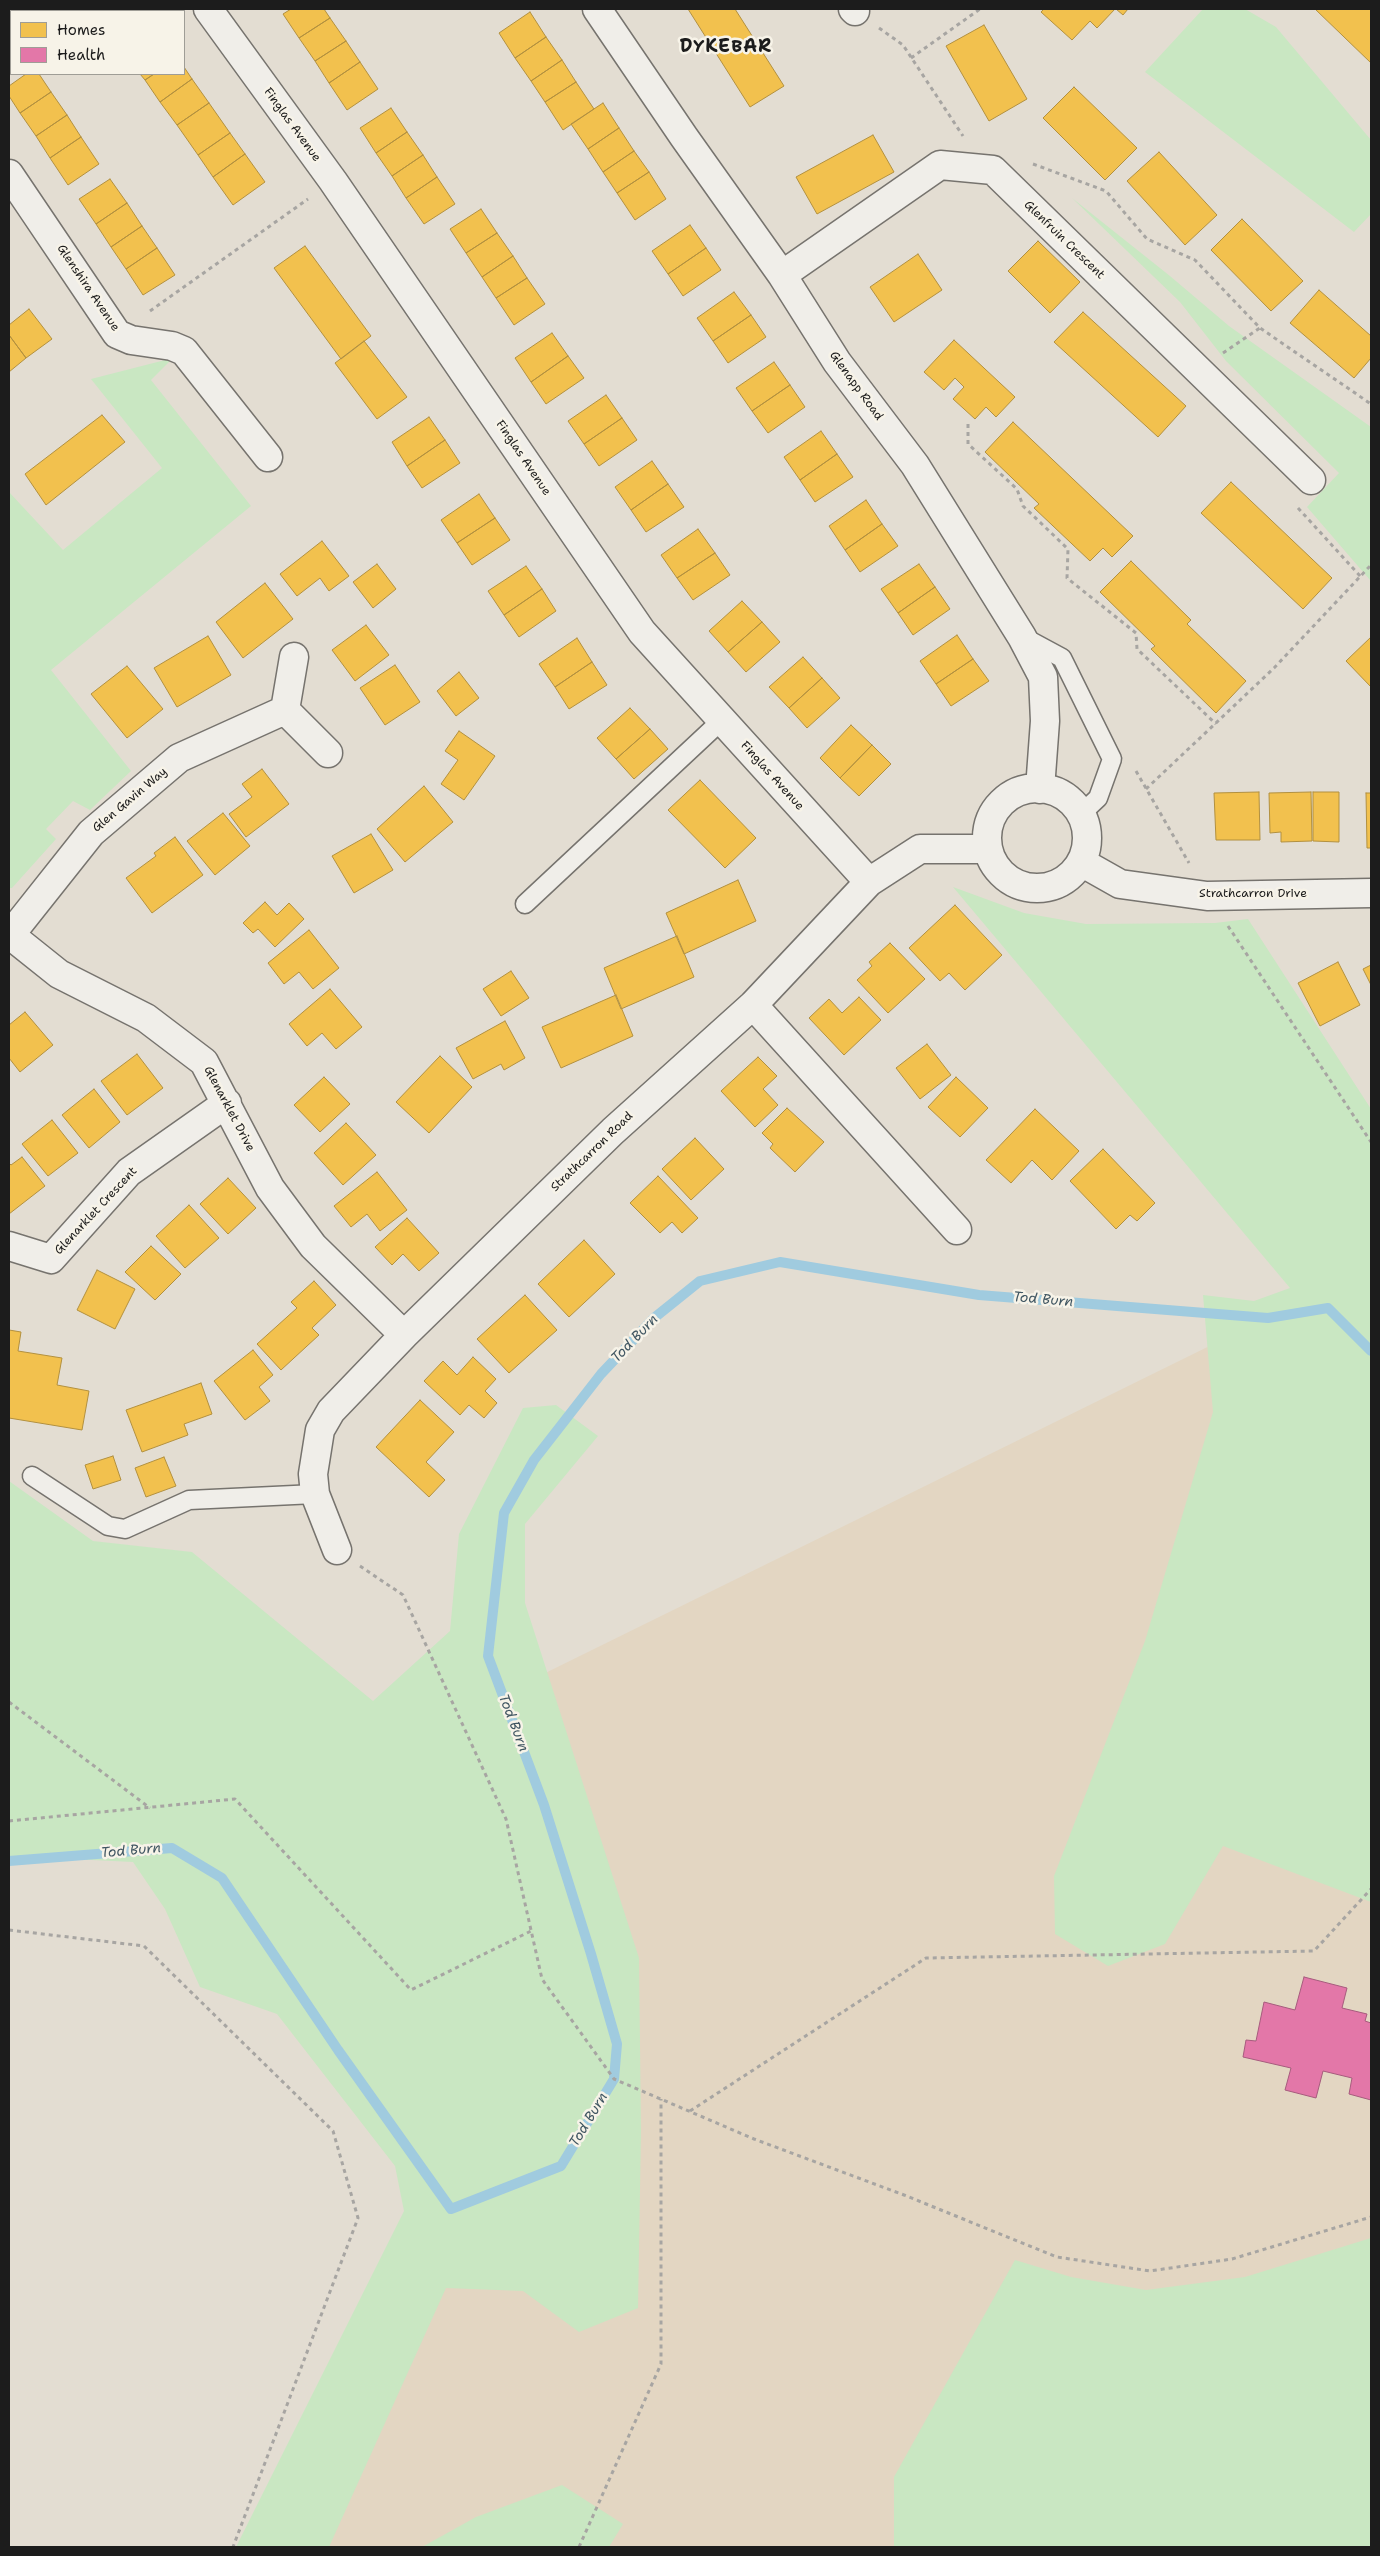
<!DOCTYPE html>
<html>
<head>
<meta charset="utf-8">
<style>
  body { margin:0 }
  #map { position:relative; width:1380px; height:2556px; overflow:hidden; background:#e3ddd2; font-family:"Shantell Sans",sans-serif }
  canvas { display:block }
  .frame { position:absolute; inset:0; border:10px solid #1c1c1c; pointer-events:none }
  .legend { position:absolute; left:10px; top:10px; width:175px; height:65px; box-sizing:border-box; background:#f7f3e8; border:1px solid #9f9d96; margin:0; padding:6px 9px; list-style:none; font-size:15px; color:#1c1c1c }
  .legend li { display:flex; align-items:center; gap:10px; height:25px }
  .legend b { width:25px; border:1px solid #9f9d96 }
</style>
</head>
<body>
<div id="map">
<canvas width="1380" height="2556"></canvas>
<div class="frame"></div>
<ul class="legend">
<li><b style="height:14px;background:#f2c14e"></b>Homes</li>
<li><b style="height:14px;background:#e377a8"></b>Health</li>
</ul>
</div>
<script>
const ctx = document.querySelector('canvas').getContext('2d');
ctx.lineJoin = 'round';
function fillPath(path, color) { ctx.fillStyle = color; ctx.fill(path, 'evenodd'); }
const shape = rows => new Path2D(rows.map(r => 'M' + r).join(''));
function trace(path, color, width, dash) { ctx.strokeStyle = color; ctx.lineWidth = width; ctx.lineCap = dash ? 'butt' : 'round'; ctx.setLineDash(dash || []); ctx.stroke(path); }
function label(font, color, halo, rows, align = 'center') {
  ctx.font = font + ' "Shantell Sans",sans-serif'; ctx.lineWidth = 5; ctx.setLineDash([]); ctx.textBaseline = 'middle'; ctx.strokeStyle = halo; ctx.fillStyle = color; for (const [text, x, y, turn = 0] of rows) {
    ctx.save(); ctx.translate(x, y); ctx.rotate((+turn || 0) * Math.PI / 180); ctx.textAlign = isNaN(turn) ? turn : align; if (halo) ctx.strokeText(text, 0, 0); ctx.fillText(text, 0, 0); ctx.restore();
  }
}
fillPath(shape([
  [1244,1329,1371,1408,1371,2547,282,2547,434,2206,198,1844]
]), '#e3d6c2');
fillPath(shape([
  [1203,9,1245,9,1276,27,1371,140,1371,214,1354,232,1145,72],
  [1072,198,1170,276,1229,326,1371,427,1370,580,1307,507,1339,473,1226,361,1180,302],
  [173,358,151,380,251,506,51,670,131,771,90,810,73,801,46,829,56,839,12,888,9,888,9,492,63,550,162,468,91,379],
  [953,887,1024,913,1086,924,1215,923,1248,919,1371,1109,1371,1902,1223,1846,1165,1944,1108,1966,1055,1934,1054,1876,1145,1641,1213,1412,1203,1295,1254,1301,1290,1288],
  [556,1405,598,1436,525,1524,525,1603,639,1958,641,2131,638,2308,579,2332,523,2291,446,2288,329,2547,236,2547,404,2211,395,2166,277,2014,200,1987,165,1909,133,1862,9,1856,9,1481,93,1541,192,1552,373,1701,450,1631,459,1534,523,1408],
  [1371,2238,1371,2547,894,2547,894,2477,1015,2260,1071,2277,1146,2290,1245,2277],
  [562,2485,623,2524,609,2547,422,2547,476,2517]
]), '#c9e7c2');
const homes = shape([
  [98,9,144,9,146,11,100,11,98,9],
  [291,9,324,9,330,18,299,38,283,14,291,9],
  [688,9,735,9,784,86,750,107,688,9],
  [1044,9,1115,9,1097,28,1090,21,1072,40,1041,12,1044,9],
  [1116,9,1128,9,1123,15,1116,9],
  [1315,9,1371,9,1371,63,1315,9],
  [530,12,546,37,515,58,499,33,530,12],
  [330,18,346,41,315,61,299,38,330,18],
  [984,25,1027,99,989,121,946,46,984,25],
  [546,37,562,60,531,81,515,58,546,37],
  [9,40,11,42,11,54,9,57,9,40],
  [346,41,360,62,329,83,315,61,346,41],
  [562,60,576,82,545,102,531,81,562,60],
  [360,62,378,89,347,110,329,83,360,62],
  [184,67,192,79,160,102,145,80,154,74,184,74,184,67],
  [26,74,39,74,51,92,20,113,9,96,9,86,26,74],
  [140,74,154,74,145,80,140,74],
  [192,79,209,103,177,125,160,102,192,79],
  [576,82,594,109,563,130,545,102,576,82],
  [1074,87,1137,148,1105,180,1043,118,1074,87],
  [51,92,67,115,36,136,20,113,51,92],
  [209,103,230,133,198,155,177,125,209,103],
  [603,103,619,128,588,149,571,124,603,103],
  [391,108,407,132,376,153,360,128,391,108],
  [67,115,81,137,50,158,36,136,67,115],
  [619,128,634,151,603,172,588,149,619,128],
  [407,132,423,155,392,176,376,153,407,132],
  [230,133,245,154,213,177,198,155,230,133],
  [873,135,894,172,817,214,796,177,873,135],
  [81,137,99,164,68,185,50,158,81,137],
  [634,151,649,172,617,193,603,172,634,151],
  [1159,152,1217,215,1185,245,1127,181,1159,152],
  [245,154,265,182,233,205,213,177,245,154],
  [423,155,437,177,406,198,392,176,423,155],
  [649,172,666,199,635,220,617,193,649,172],
  [437,177,455,204,424,224,406,198,437,177],
  [110,179,127,203,96,224,79,199,110,179],
  [127,203,142,226,111,247,96,224,127,203],
  [481,209,497,233,466,253,450,229,481,209],
  [1242,219,1303,281,1271,311,1211,250,1242,219],
  [690,225,706,248,668,274,652,251,690,225],
  [142,226,157,248,126,269,111,247,142,226],
  [497,233,513,256,482,277,466,253,497,233],
  [1038,241,1080,282,1050,313,1008,271,1038,241],
  [305,246,371,336,341,359,274,268,305,246],
  [157,248,175,275,143,295,126,269,157,248],
  [706,248,721,270,683,296,668,274,706,248],
  [918,254,942,290,894,322,870,287,918,254],
  [513,256,527,278,496,298,482,277,513,256],
  [527,278,545,304,514,325,496,298,527,278],
  [1319,290,1371,336,1371,358,1354,378,1290,323,1319,290],
  [734,292,751,315,713,341,697,318,734,292],
  [29,309,52,339,26,358,9,335,9,325,29,309],
  [1083,312,1186,406,1158,437,1054,342,1083,312],
  [751,315,766,337,728,363,713,341,751,315],
  [552,333,568,356,531,382,515,358,552,333],
  [9,335,26,358,9,372,9,335],
  [954,340,1015,397,996,417,986,407,975,419,953,399,964,387,955,378,944,390,924,372,954,340],
  [364,341,407,397,377,419,335,363,364,341],
  [568,356,584,378,546,404,531,382,568,356],
  [774,362,790,385,752,411,736,388,774,362],
  [790,385,805,407,768,433,752,411,790,385],
  [606,395,622,418,584,444,568,421,606,395],
  [102,415,125,442,46,505,25,474,102,415],
  [429,417,445,440,407,466,392,442,429,417],
  [622,418,637,440,599,466,584,444,622,418],
  [1013,422,1133,536,1112,557,1103,548,1090,561,1034,508,1039,504,985,452,1013,422],
  [821,431,837,454,800,480,784,457,821,431],
  [445,440,460,463,422,488,407,466,445,440],
  [837,454,853,477,815,502,800,480,837,454],
  [652,461,668,484,631,510,615,487,652,461],
  [1231,482,1332,578,1303,609,1201,513,1231,482],
  [668,484,684,507,646,532,631,510,668,484],
  [479,494,495,518,457,543,441,520,479,494],
  [866,500,882,524,845,550,829,526,866,500],
  [495,518,510,540,472,565,457,543,495,518],
  [882,524,898,546,860,572,845,550,882,524],
  [698,529,715,553,677,578,661,555,698,529],
  [322,541,349,576,329,591,320,578,297,596,280,574,322,541],
  [715,553,730,575,693,600,677,578,715,553],
  [1131,561,1191,620,1187,624,1246,681,1216,713,1151,649,1155,646,1100,592,1131,561],
  [377,564,396,589,373,608,353,582,377,564],
  [919,564,935,587,898,613,881,589,919,564],
  [526,566,542,589,504,615,488,591,526,566],
  [265,583,293,619,243,658,216,622,265,583],
  [935,587,950,609,913,635,898,613,935,587],
  [542,589,556,611,519,637,504,615,542,589],
  [742,601,762,622,728,652,709,631,742,601],
  [762,622,780,642,746,672,728,652,762,622],
  [366,625,389,655,355,681,332,650,366,625],
  [957,635,973,659,936,684,920,661,957,635],
  [208,636,231,675,177,707,154,668,208,636],
  [1371,637,1371,687,1346,661,1371,637],
  [577,638,592,662,555,687,539,664,577,638],
  [803,657,822,678,789,708,769,687,803,657],
  [973,659,989,681,951,706,936,684,973,659],
  [592,662,607,685,569,709,555,687,592,662],
  [395,665,420,702,385,725,360,688,395,665],
  [127,666,163,709,127,738,91,694,127,666],
  [459,672,479,698,456,716,437,691,459,672],
  [822,678,840,698,807,728,789,708,822,678],
  [630,708,650,729,616,759,597,738,630,708],
  [851,725,872,745,840,778,820,758,851,725],
  [650,729,668,749,634,779,616,759,650,729],
  [459,731,495,756,464,800,441,784,458,760,445,751,459,731],
  [872,745,891,764,859,796,840,778,872,745],
  [262,769,289,804,246,837,229,814,252,797,242,784,262,769],
  [700,780,756,838,725,868,668,810,700,780],
  [424,786,453,822,405,862,377,829,424,786],
  [1259,792,1260,840,1216,840,1214,793,1259,792],
  [1311,792,1312,841,1281,842,1281,832,1270,833,1269,793,1311,792],
  [1313,792,1339,792,1339,842,1313,841,1313,792],
  [1366,793,1371,793,1371,848,1367,848,1366,793],
  [223,813,250,846,215,875,187,841,223,813],
  [371,834,393,870,354,893,332,856,371,834],
  [175,837,203,875,152,913,126,878,156,856,154,853,175,837],
  [738,880,756,921,684,954,666,913,738,880],
  [265,902,277,915,289,903,304,919,275,947,258,929,253,933,243,923,265,902],
  [955,905,1002,955,965,990,949,973,940,981,909,948,955,905],
  [309,930,339,968,313,989,299,972,284,984,268,963,309,930],
  [677,936,694,977,621,1009,604,968,677,936],
  [890,943,925,979,888,1013,857,980,872,966,869,962,890,943],
  [1338,962,1360,1005,1320,1026,1298,983,1338,962],
  [1371,965,1371,985,1363,969,1371,965],
  [511,971,529,998,501,1016,483,989,511,971],
  [330,989,362,1027,336,1049,322,1033,307,1046,289,1024,330,989],
  [616,995,633,1036,561,1068,542,1027,616,995],
  [859,997,881,1020,844,1055,809,1018,829,999,842,1013,859,997],
  [25,1012,53,1045,20,1072,9,1058,9,1025,25,1012],
  [505,1021,525,1058,504,1070,501,1064,473,1079,456,1048,505,1021],
  [927,1044,951,1075,920,1099,896,1068,927,1044],
  [137,1054,163,1088,127,1115,101,1081,137,1054],
  [440,1056,472,1087,429,1133,396,1102,440,1056],
  [758,1057,777,1076,763,1089,778,1105,755,1127,721,1091,758,1057],
  [324,1077,350,1104,320,1132,294,1105,324,1077],
  [956,1077,988,1108,960,1137,928,1107,956,1077],
  [94,1089,120,1122,89,1148,62,1115,94,1089],
  [787,1108,824,1142,795,1172,770,1148,773,1144,762,1133,787,1108],
  [1035,1109,1079,1151,1052,1180,1032,1160,1011,1183,986,1160,1035,1109],
  [52,1120,78,1153,48,1176,22,1144,52,1120],
  [346,1123,376,1155,343,1185,314,1153,346,1123],
  [695,1138,724,1169,691,1200,662,1169,695,1138],
  [1103,1149,1155,1203,1137,1221,1130,1215,1116,1229,1070,1181,1103,1149],
  [22,1157,45,1186,9,1214,9,1163,11,1165,22,1157],
  [377,1172,407,1210,380,1231,367,1214,351,1227,334,1206,377,1172],
  [658,1176,698,1218,682,1233,672,1222,660,1233,630,1203,658,1176],
  [228,1178,256,1208,228,1234,200,1204,228,1178],
  [189,1205,219,1238,185,1268,156,1236,189,1205],
  [407,1218,439,1253,419,1271,403,1254,392,1265,375,1247,407,1218],
  [584,1240,615,1274,569,1317,538,1284,584,1240],
  [151,1246,181,1274,155,1300,125,1272,151,1246],
  [97,1270,135,1289,115,1329,77,1310,97,1270],
  [314,1281,336,1305,312,1328,319,1335,281,1370,257,1344,297,1308,291,1302,314,1281],
  [525,1295,557,1330,509,1373,477,1339,525,1295],
  [9,1330,21,1332,18,1351,62,1358,57,1385,89,1391,82,1430,9,1418,9,1330],
  [253,1350,273,1375,259,1387,270,1401,245,1420,214,1381,253,1350],
  [473,1357,496,1379,485,1391,497,1403,484,1418,469,1405,460,1415,424,1381,443,1361,457,1375,473,1357],
  [201,1383,212,1414,184,1424,188,1435,142,1452,126,1410,201,1383],
  [420,1400,454,1432,426,1462,445,1480,429,1497,376,1447,420,1400],
  [113,1456,121,1480,93,1489,85,1465,113,1456],
  [164,1457,176,1486,146,1497,135,1468,164,1457]
]);
fillPath(homes, '#f2c14e');
trace(homes, '#b2903f', 1);
const health = shape([
  [1304,1977,1347,1988,1342,2008,1367,2014,1365,2021,1371,2023,1371,2100,1349,2094,1352,2078,1323,2071,1316,2098,1285,2090,1291,2068,1243,2057,1246,2040,1256,2041,1264,2002,1295,2010,1304,1977]
]);
fillPath(health, '#e377a8');
trace(health, '#a75c7e', 1);
trace(shape([
  [9,1861,172,1848,222,1878,338,2050,451,2209,561,2166,614,2079,617,2044,591,1954,544,1805,488,1656,504,1513,534,1460,601,1374,654,1318,700,1281,780,1262,979,1295,1268,1318,1328,1308,1371,1351]
]), '#a0cbdf', 10);
const service = shape([
  [1023,637,1062,658,1112,759,1098,798,1081,814],
  [525,904,722,720],
  [32,1476,108,1526,125,1529,189,1500,315,1494]
]);
const minor = shape([
  [208,9,333,181,642,632,869,882],
  [597,9,684,137,782,275,837,362,915,465,1022,637,1043,677,1045,721,1040,789],
  [853,9,855,11],
  [9,174,117,334,131,340,172,346,184,351,268,457],
  [782,275,940,165,993,170,1311,480],
  [285,710,328,753],
  '987 838a50 50 0 1 1 100 0a50 50 0 1 1-100 0Z',
  [1081,862,1120,884,1207,896,1371,893],
  [9,934,59,974,146,1018,204,1062,270,1188,313,1246,404,1335],
  [10,935,91,833,179,758,285,710,294,657],
  [753,1005,957,1230],
  [9,1246,51,1259,129,1172,227,1103],
  [337,1550,315,1494,313,1474,320,1430,331,1411,404,1335,613,1131,753,1005,869,882,920,849,987,849]
]);
trace(service, '#76736e', 21);
trace(minor, '#76736e', 31);
trace(shape([
  [879,28,903,45,963,136],
  [911,58,980,9],
  [1033,164,1106,191,1147,239,1195,260,1260,328,1371,404],
  [150,311,308,199],
  [1223,353,1260,328],
  [968,424,968,444,1017,489,1023,506,1068,549,1067,578,1136,633,1137,649,1216,724],
  [1298,508,1361,577],
  [1136,771,1189,863],
  [1146,789,1274,668,1371,565],
  [1228,926,1371,1142],
  [360,1566,403,1595,506,1819,542,1979,614,2079,754,2139,904,2195,1057,2257,1150,2271,1232,2259,1371,2217],
  [9,1702,150,1808],
  [9,1821,235,1799,411,1990,531,1931],
  [9,1930,144,1946,333,2131,358,2218,233,2547],
  [690,2111,926,1958,1314,1951,1371,1889],
  [579,2547,661,2364,661,2099]
]), '#a7a5a2', 3, [4, 4]);
trace(service, '#f0eee9', 18);
trace(minor, '#f0eee9', 28);
label('12px', '#1c1c1c', '#f7f3e8', [
  ["Finglas Avenue",292,125,54],
  ["Glenfruin Crescent",1064,240,44],
  ["Glenshira Avenue",88,288,56],
  ["Glenapp Road",856,386,54],
  ["Finglas Avenue",523,458,56],
  ["Finglas Avenue",772,776,48],
  ["Glen Gavin Way",130,800,-40],
  ["Strathcarron Drive",1253,894],
  ["Glenarklet Drive",229,1109,62],
  ["Strathcarron Road",592,1152,-44],
  ["Glenarklet Crescent",96,1211,-47]
]);
label('italic 14px', '#405662', '#f7f3e8', [
  ["Tod Burn",1043,1300,5],
  ["Tod Burn",635,1339,-46],
  ["Tod Burn",513,1723,69],
  ["Tod Burn",131,1851,-5],
  ["Tod Burn",589,2120,-59]
]);
ctx.letterSpacing = '1px';
label('bold 18px', '#1c1c1c', '#f7f3e8', [
  ["DYKEBAR",726,47]
]);
ctx.letterSpacing = '0px';
</script>
</body>
</html>
